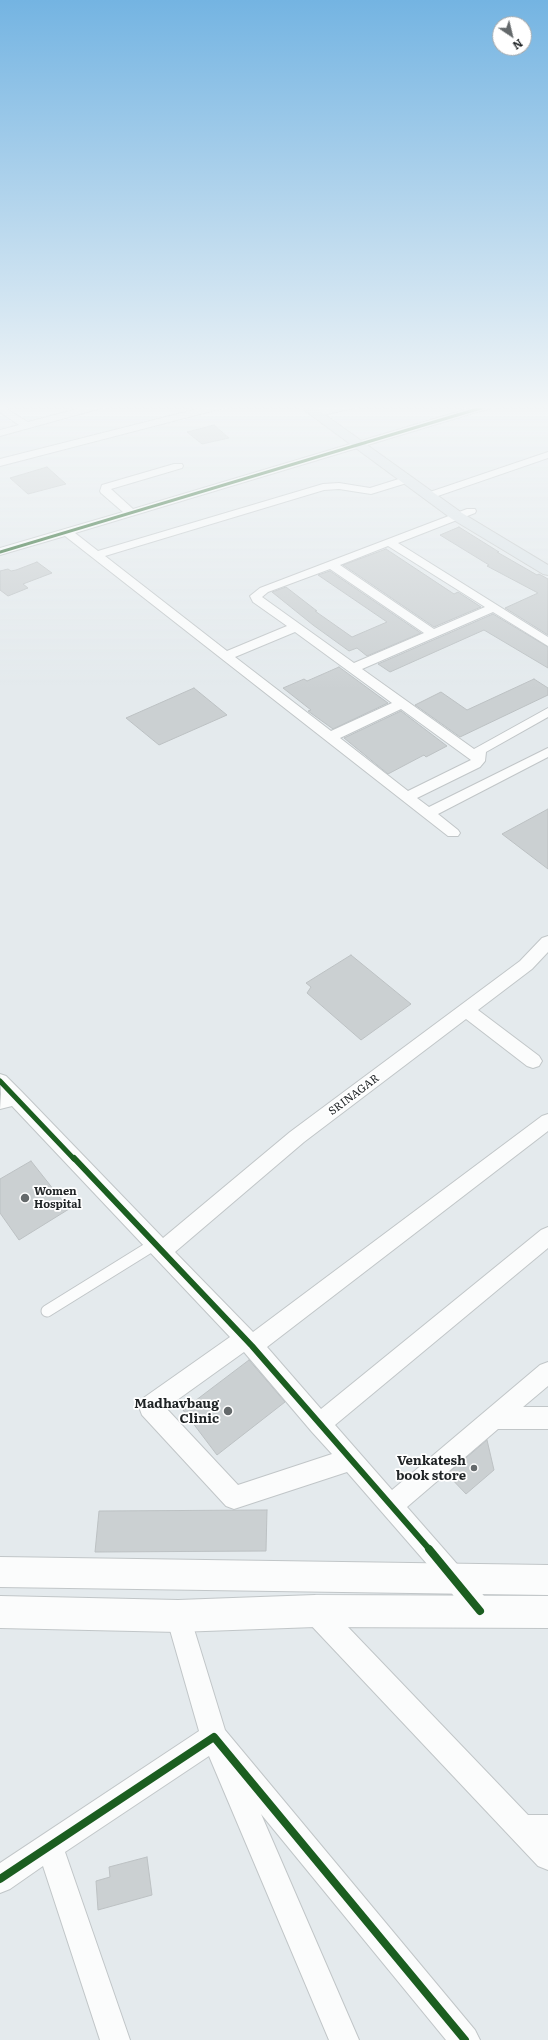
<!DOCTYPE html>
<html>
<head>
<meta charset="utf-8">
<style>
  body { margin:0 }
  #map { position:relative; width:548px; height:2040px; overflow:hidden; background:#e4eaed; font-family:Literata,serif }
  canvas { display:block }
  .north { position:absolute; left:492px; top:16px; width:40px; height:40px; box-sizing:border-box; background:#fff; border:1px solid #a5a7a8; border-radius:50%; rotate:145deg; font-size:11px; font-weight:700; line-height:16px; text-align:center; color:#1f2325 }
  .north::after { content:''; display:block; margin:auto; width:14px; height:18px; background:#64696b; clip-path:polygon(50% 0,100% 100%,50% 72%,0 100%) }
</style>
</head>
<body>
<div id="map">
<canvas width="548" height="2040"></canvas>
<div class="north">N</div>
</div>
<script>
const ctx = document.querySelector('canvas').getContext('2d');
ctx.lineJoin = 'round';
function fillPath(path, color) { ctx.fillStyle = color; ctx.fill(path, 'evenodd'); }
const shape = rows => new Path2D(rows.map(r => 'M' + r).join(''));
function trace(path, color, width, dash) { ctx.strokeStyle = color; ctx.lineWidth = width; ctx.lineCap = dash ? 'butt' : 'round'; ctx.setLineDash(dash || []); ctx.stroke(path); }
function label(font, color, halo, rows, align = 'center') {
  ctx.font = font + ' Literata,serif'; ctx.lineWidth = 3.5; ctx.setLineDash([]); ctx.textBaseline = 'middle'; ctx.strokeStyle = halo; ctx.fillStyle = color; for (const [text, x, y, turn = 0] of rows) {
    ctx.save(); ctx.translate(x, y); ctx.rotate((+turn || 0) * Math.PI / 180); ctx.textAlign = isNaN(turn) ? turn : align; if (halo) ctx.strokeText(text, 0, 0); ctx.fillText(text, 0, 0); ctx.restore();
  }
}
const building = shape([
  [214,425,229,438,202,444,187,432,214,425],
  [47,467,66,484,28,494,10,478,47,467],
  [459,527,499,552,497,552,537,575,539,574,548,579,548,635,505,608,538,593,487,566,489,565,440,535,459,527],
  [386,549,454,594,458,592,481,607,434,627,343,565,386,549],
  [37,562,52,573,23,584,28,588,8,596,0,590,0,571,8,569,11,571,16,570,37,562],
  [330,571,421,633,367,656,357,648,349,651,313,625,272,592,286,587,317,611,315,611,352,637,387,622,318,575,330,571],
  [493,614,548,647,548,668,484,630,390,672,378,664,493,614],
  [339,667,388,703,333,729,308,711,311,710,283,688,304,679,307,681,339,667],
  [534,679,548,688,548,695,460,737,415,705,441,692,467,710,534,679],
  [194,688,227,715,159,745,126,718,194,688],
  [401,711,447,746,426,757,424,755,388,774,344,738,401,711],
  [548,809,548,869,502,834,548,809],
  [351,955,411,1004,361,1040,307,993,311,987,306,983,351,955],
  [31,1161,69,1209,19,1240,0,1213,0,1179,31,1161],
  [249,1360,285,1402,217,1455,183,1410,249,1360],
  [487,1440,494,1470,466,1494,447,1474,487,1440],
  [267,1510,266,1551,95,1552,99,1511,267,1510],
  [147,1857,152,1895,98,1910,96,1881,110,1877,109,1867,147,1857]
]);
fillPath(building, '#cbd0d2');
trace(building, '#bcc1c3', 1);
const service = shape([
  [47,1311,155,1244]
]);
const minor = shape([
  [96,404,111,404,109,406,0,436,0,430,19,425,0,412,0,405,28,422,96,404],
  [217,404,233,404,231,406,0,466,0,459,217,404],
  [322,404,337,404,335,406,310,413,305,410,322,404],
  [484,404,499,404,497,406,75,533,98,551,323,484,339,483,370,488,402,478,410,478,411,480,410,482,371,494,339,489,324,490,105,556,227,651,287,626,253,602,250,596,260,588,467,509,475,509,476,511,475,513,398,543,548,637,548,646,493,612,362,669,474,749,548,708,548,717,486,752,485,761,480,767,417,798,429,807,548,748,548,757,438,814,458,830,460,833,458,836,448,836,65,536,0,555,0,548,123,512,101,493,100,491,102,485,174,464,182,464,183,466,182,468,111,489,133,509,484,404],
  [388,546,485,607,434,629,340,565,388,546],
  [330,569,424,633,354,663,262,597,268,592,330,569],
  [295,632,392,703,331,731,235,657,295,632],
  [401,709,471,760,408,791,340,738,401,709],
  [548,452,548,458,432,498,424,498,423,496,424,494,548,452],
  [548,936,548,952,532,969,478,1010,539,1056,542,1061,539,1066,533,1068,527,1066,466,1019,304,1142,175,1252,253,1332,542,1116,548,1114,548,1131,267,1347,321,1409,541,1230,548,1227,548,1248,335,1425,392,1490,540,1365,548,1362,548,1386,523,1407,548,1407,548,1429,498,1429,407,1507,464,1572,489,1602,492,1611,489,1620,480,1623,471,1620,448,1588,347,1472,234,1509,226,1506,142,1415,139,1407,142,1399,230,1337,12,1106,0,1109,1,1094,0,1074,6,1076,22,1092,163,1238,290,1132,520,961,542,938,548,936],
  [244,1352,312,1432,332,1454,238,1485,166,1408,244,1352],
  [315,1599,324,1602,528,1815,548,1815,548,1870,538,1866,306,1620,303,1611,306,1602,315,1599],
  [178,1604,187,1607,190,1616,225,1730,475,2030,480,2040,446,2040,261,1814,359,2040,329,2040,209,1756,65,1852,130,2040,100,2040,43,1866,10,1889,0,1893,0,1863,199,1731,166,1616,169,1607,178,1604]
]);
const secondary = shape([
  [338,404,359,404,357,407,315,417,309,413,311,410,338,404],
  [0,1557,548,1565,548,1595,0,1587,0,1557],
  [315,1595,548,1596,548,1628,315,1627,178,1632,0,1628,0,1596,178,1600,315,1595]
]);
const primary = shape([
  [296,404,310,404,462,513,548,565,548,575,543,574,452,519,296,404]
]);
trace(service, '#c1c6c8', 13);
trace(minor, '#c1c6c8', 2);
trace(secondary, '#c1c6c8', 2);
trace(primary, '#c4c8c9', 2);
trace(service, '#fbfcfc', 11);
fillPath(minor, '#fbfcfc');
fillPath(secondary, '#fbfcfc');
fillPath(primary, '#dce4e8');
trace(shape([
  [0,552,494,404]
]), '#1b5e20', 3);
trace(shape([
  [0,1081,74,1159]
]), '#1b5e20', 5);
trace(shape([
  [74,1158,252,1346,430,1550]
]), '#1b5e20', 6);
trace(shape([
  [429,1549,480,1611],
  [0,1879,214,1737,465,2040]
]), '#1b5e20', 8);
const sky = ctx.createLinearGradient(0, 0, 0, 690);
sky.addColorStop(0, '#74b4e2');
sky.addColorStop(0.59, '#f3f6f7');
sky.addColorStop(1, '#f3f6f700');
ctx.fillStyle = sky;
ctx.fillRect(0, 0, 548, 690);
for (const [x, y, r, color] of [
  [25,1198,5,"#64696b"],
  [228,1411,5,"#64696b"],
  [474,1468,4,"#64696b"]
]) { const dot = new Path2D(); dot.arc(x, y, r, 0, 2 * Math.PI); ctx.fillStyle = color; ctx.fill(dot); trace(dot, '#fff', 1.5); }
label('11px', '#1f2325', '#fff', [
  ["SRINAGAR",354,1095,-37]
]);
label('bold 11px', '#1f2325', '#fff', [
  ["Women",34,1192],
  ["Hospital",34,1205]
], 'left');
label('bold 13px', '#1f2325', '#fff', [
  ["Madhavbaug",219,1404],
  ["Clinic",219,1419],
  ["Venkatesh",466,1461],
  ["book store",466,1476]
], 'right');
</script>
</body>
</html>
